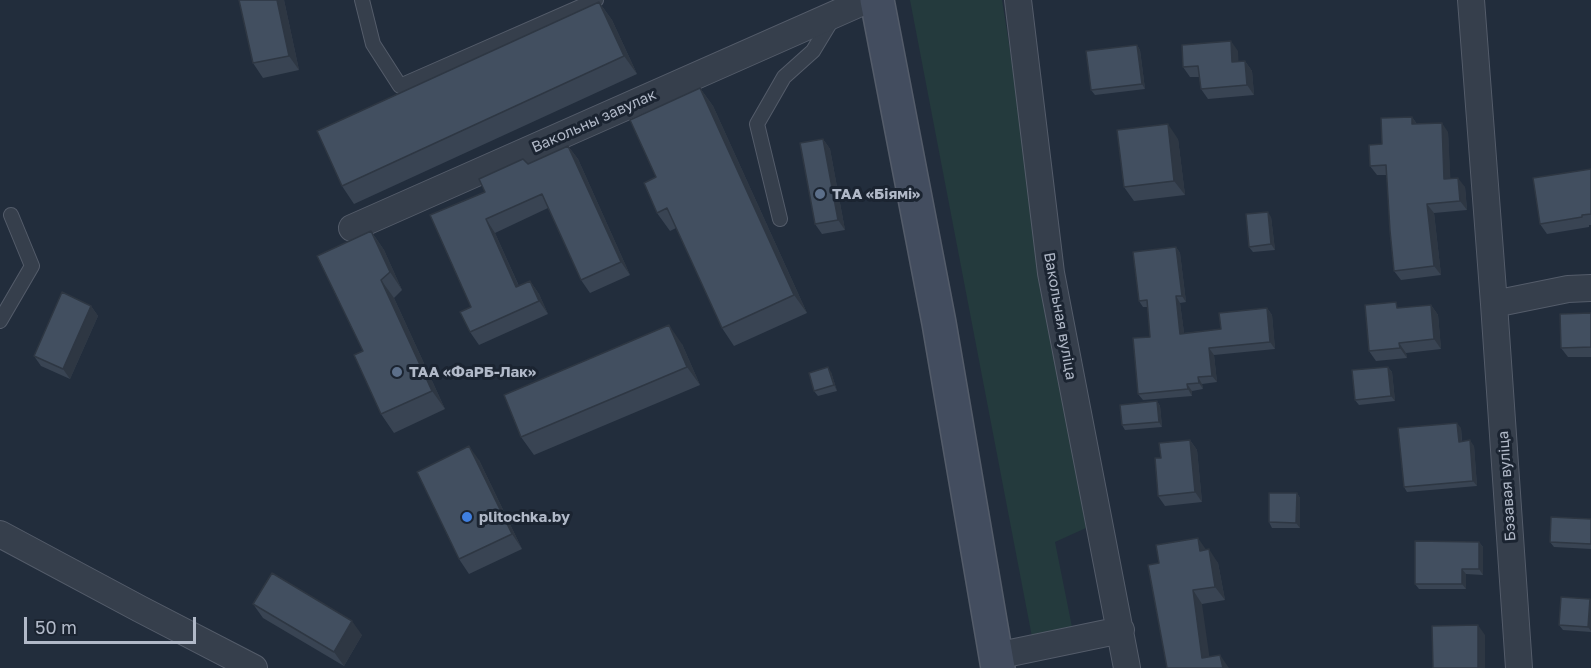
<!DOCTYPE html>
<html>
<head>
<meta charset="utf-8">
<style>
  body { margin:0 }
  #map { position:relative; width:1591px; height:668px; overflow:hidden; background:#222d3c; font-family:"Golos Text",sans-serif }
  canvas { display:block }
  .scale { position:absolute; left:24px; top:617px; width:172px; height:27px; box-sizing:border-box; border:3px solid #b1b9c8; border-top:0; padding-left:8px; font-size:18px; line-height:21px; white-space:nowrap; color:#b1b9c8; -webkit-text-stroke:4px #1b2431; paint-order:stroke }
</style>
</head>
<body>
<div id="map">
<canvas width="1591" height="668"></canvas>
<div class="scale">50 m</div>
</div>
<script>
const ctx = document.querySelector('canvas').getContext('2d');
ctx.lineJoin = 'round';
function fillPath(path, color) { ctx.fillStyle = color; ctx.fill(path, 'evenodd'); }
const shape = rows => new Path2D(rows.map(r => 'M' + r).join(''));
function trace(path, color, width, dash) { ctx.strokeStyle = color; ctx.lineWidth = width; ctx.lineCap = dash ? 'butt' : 'round'; ctx.setLineDash(dash || []); ctx.stroke(path); }
function label(font, color, halo, rows, align = 'center') {
  ctx.font = font + ' "Golos Text",sans-serif'; ctx.lineWidth = 6; ctx.setLineDash([]); ctx.textBaseline = 'middle'; ctx.strokeStyle = halo; ctx.fillStyle = color; for (const [text, x, y, turn = 0] of rows) {
    ctx.save(); ctx.translate(x, y); ctx.rotate((+turn || 0) * Math.PI / 180); ctx.textAlign = isNaN(turn) ? turn : align; if (halo) ctx.strokeText(text, 0, 0); ctx.fillText(text, 0, 0); ctx.restore();
  }
}
fillPath(shape([
  [910,0,1002,0,1086,528,1055,542,1073,632,1032,637]
]), '#243a3d');
const service = shape([
  [362,0,373,44,400,86,596,0],
  [780,219,757,124,784,77,813,51,833,18],
  [0,321,32,266,11,215]
]);
const minor = shape([
  [1018,0,1051,273,1127,668],
  [1471,0,1494,304,1519,668],
  [352,228,867,0],
  [1494,304,1568,289,1591,288],
  [0,534,140,609,254,668],
  [996,656,1121,630]
]);
const secondary = shape([
  [877,0,939,323,998,668]
]);
trace(service, '#545c6a', 16);
trace(minor, '#545c6a', 28);
trace(secondary, '#545c6a', 36);
trace(service, '#363f4c', 14);
trace(minor, '#363f4c', 26);
trace(secondary, '#434d5f', 33);
fillPath(shape([
  [284,0,299,70,263,78,253,63],
  [599,2,612,20,637,74,354,204,342,186],
  [1137,45,1140,50,1145,89,1095,95,1091,90],
  [1238,51,1238,62,1245,61,1252,71,1254,95,1208,99,1201,89,1199,77,1190,77,1183,67],
  [700,88,713,106,807,313,734,346,722,328,676,228,670,231,657,213,656,177],
  [1412,117,1417,124,1448,132,1450,178,1465,187,1467,210,1434,213,1441,275,1401,280,1394,271,1387,175,1377,175,1370,166],
  [823,139,830,149,845,230,822,234,815,224],
  [1178,139,1185,195,1134,201,1124,187],
  [568,146,578,159,630,275,590,293,581,280,548,208,495,233,519,286,530,281,539,294,548,314,479,345,470,332,471,307,485,192,528,164],
  [1591,169,1591,225,1589,225,1589,227,1547,234,1540,224],
  [1271,217,1275,250,1253,252,1249,247],
  [371,231,384,250,402,290,394,298,445,409,394,433,381,414],
  [1176,247,1180,253,1186,302,1180,303,1184,333,1221,329,1267,308,1272,315,1275,349,1214,355,1217,382,1202,384,1203,389,1192,391,1192,396,1143,400,1138,394,1150,337,1148,307,1143,307,1139,301],
  [1431,305,1438,315,1441,349,1406,353,1407,358,1376,361,1369,351,1401,308],
  [91,306,98,316,70,379,41,366,34,356],
  [1591,313,1591,357,1568,357,1561,348],
  [682,344,700,385,534,455,521,437],
  [1388,367,1392,372,1395,401,1359,405,1355,400],
  [831,372,837,391,818,396,814,391],
  [1157,401,1160,406,1162,427,1125,430,1122,425],
  [1461,428,1462,441,1474,446,1477,486,1407,492,1404,487],
  [1190,440,1197,450,1202,502,1165,506,1158,496,1161,458],
  [479,460,522,549,469,574,459,559],
  [1297,493,1300,498,1300,528,1272,528,1269,522],
  [1591,519,1591,549,1554,547,1550,542],
  [1479,542,1483,547,1483,575,1466,574,1466,589,1419,589,1415,584],
  [1206,550,1218,563,1225,600,1202,604,1167,668,1159,563],
  [1590,599,1591,600,1591,632,1563,630,1559,625],
  [253,604,362,635,344,666,263,618]
]), '#394453');
fillPath(shape([
  [277,0,284,0,299,70,289,56],
  [599,2,612,20,637,74,624,56],
  [1231,41,1238,51,1239,72,1232,62],
  [1137,45,1140,50,1145,89,1142,84],
  [1245,61,1252,71,1254,95,1247,85],
  [700,88,713,106,807,313,794,295],
  [1412,117,1418,126,1412,124],
  [1442,123,1448,132,1451,188,1444,179],
  [1168,124,1178,139,1185,195,1174,181],
  [823,139,830,149,845,230,838,220],
  [568,146,578,159,630,275,621,262],
  [1458,178,1465,187,1467,210,1460,201],
  [1427,204,1434,213,1441,275,1434,266],
  [1268,212,1271,217,1275,250,1271,244],
  [486,219,495,233,525,300,516,287],
  [371,231,384,250,402,290,390,272],
  [1176,247,1180,253,1186,302,1182,296],
  [381,280,394,298,445,409,432,391],
  [530,281,539,294,548,314,539,301],
  [1176,296,1180,303,1185,340,1180,334],
  [1431,305,1438,315,1441,349,1434,339],
  [91,306,98,316,70,379,63,369],
  [1267,308,1272,315,1275,349,1270,342],
  [669,325,682,344,700,385,687,367],
  [1399,343,1406,353,1407,358,1400,348],
  [1209,348,1214,355,1217,382,1212,376],
  [828,367,831,372,837,391,834,385],
  [1388,367,1392,372,1395,401,1391,396],
  [1198,377,1202,384,1203,389,1199,383],
  [1187,384,1192,391,1192,396,1188,389],
  [1157,401,1160,406,1162,427,1159,422],
  [1457,423,1461,428,1462,447,1459,442],
  [1190,440,1197,450,1202,502,1195,492],
  [1470,440,1474,446,1477,486,1473,481],
  [469,446,479,460,522,549,512,534],
  [1297,493,1300,498,1300,528,1296,523],
  [1198,538,1207,551,1200,551],
  [1479,542,1483,547,1483,575,1479,569],
  [1209,549,1218,563,1225,600,1215,587],
  [1462,569,1466,574,1466,589,1462,584],
  [1193,590,1202,604,1211,668,1202,658],
  [1590,599,1591,600,1591,631,1588,627],
  [352,621,362,635,344,666,334,652],
  [1478,625,1485,635,1485,668,1478,668],
  [1220,655,1229,668,1223,668]
]), '#2e3743');
const building = shape([
  [239,0,277,0,289,56,253,63,239,0],
  [599,2,624,56,342,186,317,131,599,2],
  [1231,41,1232,62,1245,61,1247,85,1201,89,1198,66,1183,67,1182,45,1231,41],
  [1137,45,1142,84,1091,90,1086,51,1137,45],
  [700,88,794,295,722,328,667,208,657,213,644,183,656,177,630,120,700,88],
  [1412,117,1412,124,1442,123,1444,179,1458,178,1460,201,1427,204,1434,266,1394,271,1390,231,1386,165,1370,166,1369,145,1382,144,1381,118,1412,117],
  [1168,124,1174,181,1124,187,1117,130,1168,124],
  [823,139,838,220,815,224,800,143,823,139],
  [568,146,621,262,581,280,542,194,486,219,516,287,530,281,539,301,470,332,460,312,471,307,430,215,485,192,479,179,523,159,528,164,568,146],
  [1591,169,1591,214,1582,215,1582,217,1540,224,1533,178,1591,169],
  [1268,212,1271,244,1249,247,1246,214,1268,212],
  [371,231,390,272,381,280,432,391,381,414,354,355,363,351,317,256,371,231],
  [1176,247,1182,296,1176,296,1180,334,1221,329,1219,313,1267,308,1270,342,1209,348,1212,376,1198,377,1199,383,1187,384,1188,389,1138,394,1133,338,1150,337,1147,300,1139,301,1133,252,1176,247],
  [62,292,91,306,63,369,34,356,62,292],
  [1396,302,1397,308,1431,305,1434,339,1399,343,1400,348,1369,351,1365,305,1396,302],
  [1591,313,1591,347,1561,348,1560,314,1591,313],
  [669,325,687,367,521,437,504,395,669,325],
  [828,367,834,385,814,391,809,373,828,367],
  [1388,367,1391,396,1355,400,1352,370,1388,367],
  [1157,401,1159,422,1122,425,1120,405,1157,401],
  [1457,423,1459,442,1470,440,1473,481,1404,487,1398,428,1457,423],
  [1190,440,1195,492,1158,496,1155,458,1161,458,1159,443,1190,440],
  [469,446,512,534,459,559,417,472,469,446],
  [1269,493,1297,493,1296,523,1269,522,1269,493],
  [1551,517,1591,519,1591,544,1550,542,1551,517],
  [1198,538,1200,551,1209,549,1215,587,1193,590,1202,658,1220,655,1223,668,1167,668,1148,565,1159,563,1156,545,1198,538],
  [1415,541,1479,542,1479,569,1462,569,1462,584,1415,584,1415,541],
  [272,573,352,621,334,652,253,604,272,573],
  [1561,597,1590,599,1588,627,1559,625,1561,597],
  [1478,625,1478,668,1433,668,1432,626,1478,625]
]);
fillPath(building, '#424f60');
trace(building, '#2e3743', 1.5);
for (const [x, y, r, color] of [
  [820,194,6,"#5c6f8a"],
  [397,372,6,"#5c6f8a"],
  [467,517,6,"#3f7fe0"]
]) { const dot = new Path2D(); dot.arc(x, y, r, 0, 2 * Math.PI); ctx.fillStyle = color; ctx.fill(dot); trace(dot, '#1b2431', 2); }
label('15px', '#b1b9c8', '#1b2431', [
  ["Вакольны завулак",594,121,-24],
  ["Вакольная вуліца",1060,316,80],
  ["Бэзавая вуліца",1507,486,-94]
]);
label('bold 15px', '#b1b9c8', '#1b2431', [
  ["ТАА «Біямі»",832,194],
  ["ТАА «ФаРБ-Лак»",409,372],
  ["plitochka.by",479,517]
], 'left');
</script>
</body>
</html>
